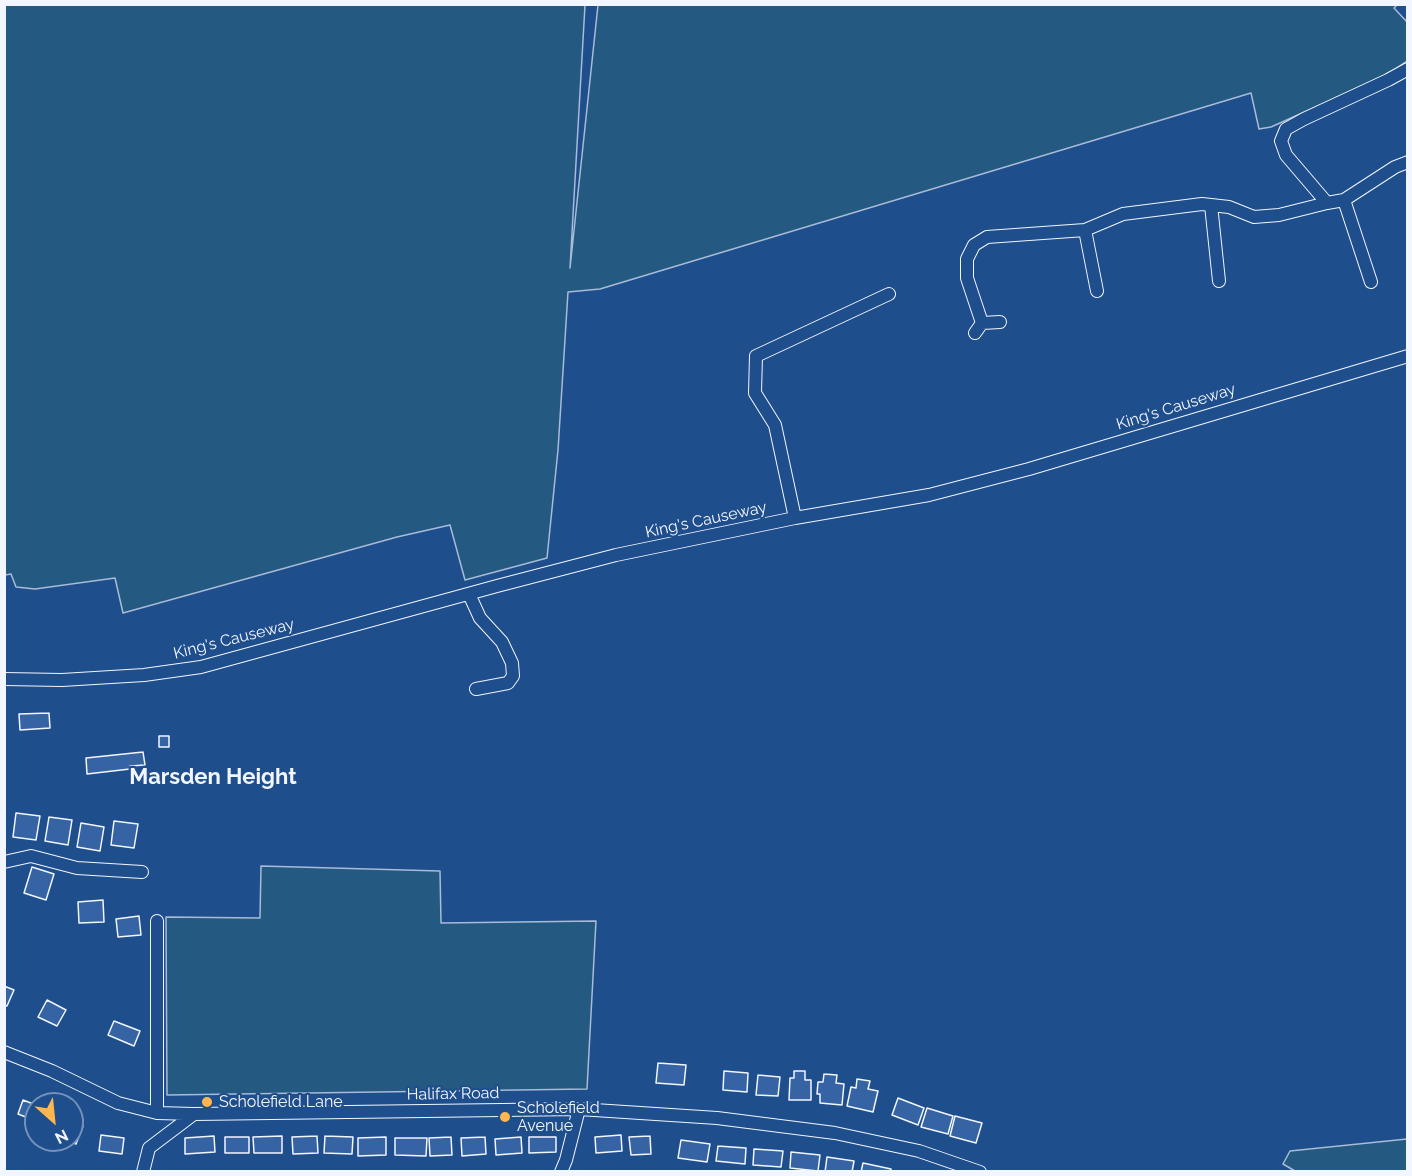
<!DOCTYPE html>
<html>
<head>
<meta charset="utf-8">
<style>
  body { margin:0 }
  #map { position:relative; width:1412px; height:1176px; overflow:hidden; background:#1f4e8c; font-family:Raleway,sans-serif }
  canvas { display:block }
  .frame { position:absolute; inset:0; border:6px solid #f2f6ff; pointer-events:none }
  .north { position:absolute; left:24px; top:1092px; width:60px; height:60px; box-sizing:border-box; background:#1f4e8c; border:2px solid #7391ba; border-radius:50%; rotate:153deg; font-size:16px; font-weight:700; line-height:24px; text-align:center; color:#f2f6ff }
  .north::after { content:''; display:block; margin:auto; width:21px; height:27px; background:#ffb74d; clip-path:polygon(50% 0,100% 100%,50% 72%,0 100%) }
</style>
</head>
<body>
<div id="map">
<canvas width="1412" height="1176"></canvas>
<div class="frame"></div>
<div class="north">N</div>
</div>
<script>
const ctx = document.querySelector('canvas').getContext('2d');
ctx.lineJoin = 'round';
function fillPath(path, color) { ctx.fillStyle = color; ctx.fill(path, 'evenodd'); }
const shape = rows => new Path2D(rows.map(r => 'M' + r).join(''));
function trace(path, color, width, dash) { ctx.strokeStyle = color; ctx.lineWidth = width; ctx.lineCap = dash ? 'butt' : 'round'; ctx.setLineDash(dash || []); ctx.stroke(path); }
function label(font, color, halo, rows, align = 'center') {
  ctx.font = font + ' Raleway,sans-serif'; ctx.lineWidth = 4.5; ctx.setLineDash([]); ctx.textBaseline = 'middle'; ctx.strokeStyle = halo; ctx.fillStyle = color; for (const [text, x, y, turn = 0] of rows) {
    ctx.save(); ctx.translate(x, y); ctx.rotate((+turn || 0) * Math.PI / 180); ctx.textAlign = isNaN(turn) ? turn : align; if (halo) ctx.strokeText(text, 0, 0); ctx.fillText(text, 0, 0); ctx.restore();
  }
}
const green = shape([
  [1398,4,1394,8,1407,22,1407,61,1385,76,1271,127,1259,129,1251,93,600,289,568,292,558,450,547,558,465,580,450,525,397,537,123,613,115,578,35,589,16,587,11,574,5,575,5,5,585,5,570,268,598,5,1398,4],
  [261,866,440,871,441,923,596,921,587,1089,167,1095,166,917,260,918,261,866],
  [1407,1139,1407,1171,1295,1171,1283,1164,1290,1151,1407,1139]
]);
fillPath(green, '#245a82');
trace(green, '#a8bbd7', 1.5);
const building = shape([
  [49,713,50,728,20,730,19,714,49,713],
  [159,736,169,736,169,747,159,747,159,736],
  [143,752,145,765,130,766,130,769,87,774,86,758,143,752],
  [16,813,40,816,36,840,13,837,16,813],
  [49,817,72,820,68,845,45,841,49,817],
  [114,821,138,824,134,848,111,845,114,821],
  [81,823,104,827,100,851,77,847,81,823],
  [32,867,54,874,46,900,24,893,32,867],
  [103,900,104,922,79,923,78,902,103,900],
  [139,916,141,935,118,937,116,919,139,916],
  [4,986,14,990,7,1006,4,1005,4,986],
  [47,1000,66,1010,57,1026,38,1017,47,1000],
  [114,1021,140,1031,134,1046,108,1035,114,1021],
  [658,1063,686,1065,684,1085,656,1083,658,1063],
  [724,1071,748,1073,747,1092,723,1090,724,1071],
  [794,1071,805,1071,805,1080,811,1080,811,1100,789,1100,790,1078,794,1078,794,1071],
  [824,1074,837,1075,836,1083,844,1084,842,1105,820,1103,820,1094,817,1094,818,1082,823,1082,824,1074],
  [758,1075,780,1077,778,1096,756,1095,758,1075],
  [857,1079,870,1081,868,1089,878,1091,873,1112,847,1106,851,1087,856,1088,857,1079],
  [898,1098,924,1108,918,1125,892,1115,898,1098],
  [23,1100,36,1105,36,1121,18,1114,23,1100],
  [927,1108,953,1116,948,1134,921,1127,927,1108],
  [955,1116,982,1123,976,1143,950,1136,955,1116],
  [72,1121,83,1126,76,1144,66,1140,72,1140,72,1121],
  [101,1135,124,1138,122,1154,99,1151,101,1135],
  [621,1135,622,1151,596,1153,595,1137,621,1135],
  [214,1136,215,1152,185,1154,185,1138,214,1136],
  [282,1136,282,1153,254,1153,253,1137,282,1136],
  [317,1136,318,1153,293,1154,292,1137,317,1136],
  [325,1136,353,1137,352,1154,324,1153,325,1136],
  [650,1136,651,1154,631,1155,629,1137,650,1136],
  [225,1137,249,1137,249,1153,225,1153,225,1137],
  [386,1137,386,1155,358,1156,358,1138,386,1137],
  [451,1137,452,1155,430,1156,429,1138,451,1137],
  [485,1137,486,1154,462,1156,461,1138,485,1137],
  [521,1137,522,1153,496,1155,495,1139,521,1137],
  [529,1137,556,1137,556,1152,529,1153,529,1137],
  [395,1138,427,1138,426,1156,395,1155,395,1138],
  [681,1140,710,1144,707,1162,678,1158,681,1140],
  [718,1146,746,1148,745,1164,716,1161,718,1146],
  [754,1149,783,1151,781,1167,753,1165,754,1149],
  [791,1152,820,1155,818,1171,790,1168,791,1152],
  [827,1157,854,1161,852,1172,825,1172,827,1157],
  [863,1163,891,1169,891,1172,861,1172,863,1163]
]);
fillPath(building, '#3563a3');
trace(building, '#f2f6ff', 1.5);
const minor = shape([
  [1344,200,1371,282],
  [1327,203,1286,155,1281,141,1286,129,1304,119,1388,80,1408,69],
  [1211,205,1219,281],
  [1085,230,1097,291],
  [982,323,967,278,967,259,974,245,987,237,1085,230,1123,214,1202,204,1229,207,1254,217,1279,215,1327,203,1344,200,1395,167,1408,162],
  [975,333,982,323,1000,322],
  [795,518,775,425,755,393,756,356,889,294],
  [469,594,480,618,502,642,512,663,513,676,508,683,476,689],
  [4,679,62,680,144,675,201,667,497,586,616,555,795,518,929,495,1029,469,1408,356],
  [4,862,31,856,77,868,142,872],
  [157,921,157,1113],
  [4,1052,52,1071,118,1103,157,1113,194,1114,579,1109,717,1118,835,1133,919,1151,980,1172],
  [143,1172,149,1148,194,1114],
  [561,1172,566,1160,579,1109]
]);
trace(minor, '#f2f6ff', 14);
trace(minor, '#1f4e8c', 12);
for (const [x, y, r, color] of [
  [207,1102,6,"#ffb74d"],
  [505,1117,6,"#ffb74d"]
]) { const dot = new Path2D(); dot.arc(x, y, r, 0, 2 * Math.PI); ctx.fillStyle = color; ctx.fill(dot); trace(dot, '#1f4e8c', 2); }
label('16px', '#f2f6ff', '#1f4e8c', [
  ["King's Causeway",1176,407,-17],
  ["King's Causeway",706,520,-12],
  ["King's Causeway",234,639,-14],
  ["Halifax Road",453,1094,-1]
]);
label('16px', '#f2f6ff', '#1f4e8c', [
  ["Scholefield Lane",219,1102],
  ["Scholefield",517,1108],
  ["Avenue",517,1126]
], 'left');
label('bold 22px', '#f2f6ff', '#1f4e8c', [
  ["Marsden Height",213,777]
]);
</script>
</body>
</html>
